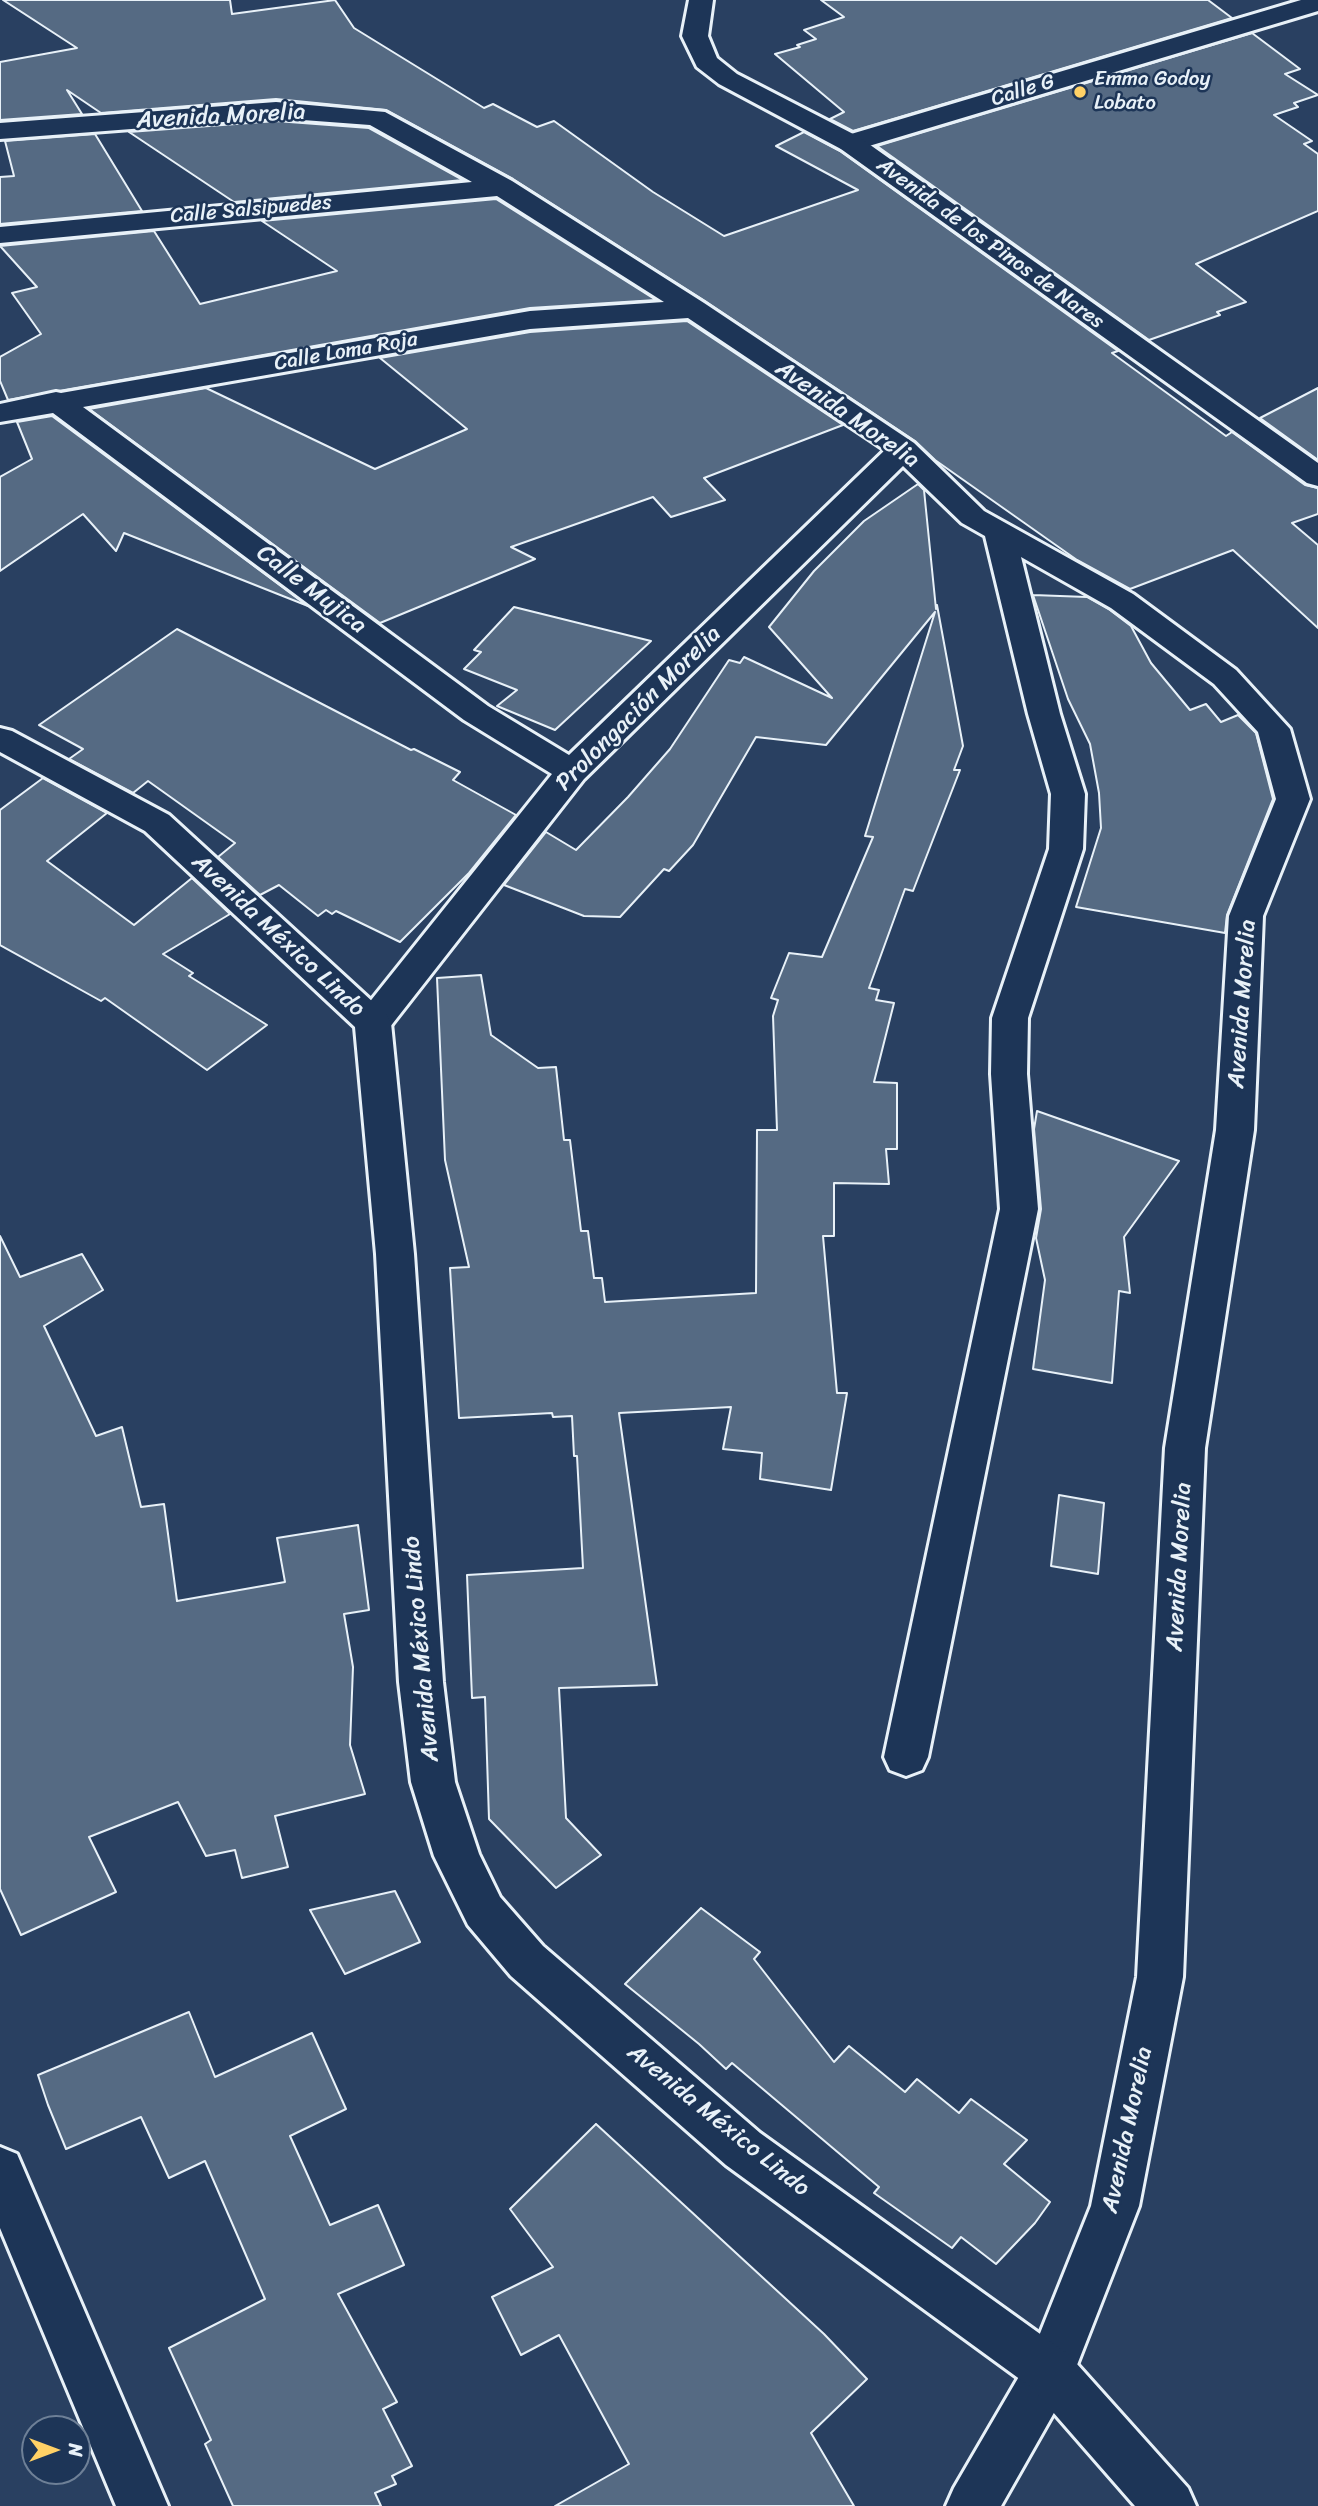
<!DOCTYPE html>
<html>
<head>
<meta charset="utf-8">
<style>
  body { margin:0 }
  #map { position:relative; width:1318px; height:2506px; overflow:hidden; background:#294061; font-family:Sriracha,sans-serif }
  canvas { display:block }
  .north { position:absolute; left:21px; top:2415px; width:70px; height:70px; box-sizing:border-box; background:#1d3557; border:2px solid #6e8097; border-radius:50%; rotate:90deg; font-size:19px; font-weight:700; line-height:28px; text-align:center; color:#e8f1f8 }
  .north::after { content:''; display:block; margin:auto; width:24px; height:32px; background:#ffd166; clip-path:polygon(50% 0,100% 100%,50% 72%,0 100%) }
</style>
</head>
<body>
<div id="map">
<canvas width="1318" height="2506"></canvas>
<div class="north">N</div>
</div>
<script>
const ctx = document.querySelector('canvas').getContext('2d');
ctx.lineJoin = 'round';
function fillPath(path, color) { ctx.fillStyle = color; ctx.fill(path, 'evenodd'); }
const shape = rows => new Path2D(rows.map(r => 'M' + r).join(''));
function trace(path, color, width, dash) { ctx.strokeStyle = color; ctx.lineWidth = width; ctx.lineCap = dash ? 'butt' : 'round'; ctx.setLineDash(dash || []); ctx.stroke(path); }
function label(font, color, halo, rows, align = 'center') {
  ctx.font = font + ' Sriracha,sans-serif'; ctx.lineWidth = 5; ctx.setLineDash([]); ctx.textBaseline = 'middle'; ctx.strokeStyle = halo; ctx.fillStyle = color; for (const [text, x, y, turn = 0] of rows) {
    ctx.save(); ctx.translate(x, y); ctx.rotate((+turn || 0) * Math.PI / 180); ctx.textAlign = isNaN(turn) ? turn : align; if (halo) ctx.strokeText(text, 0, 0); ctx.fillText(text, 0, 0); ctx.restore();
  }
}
const building = shape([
  [3,0,230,0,232,14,335,0,354,28,484,108,493,104,537,127,554,121,653,192,724,236,858,190,776,146,804,132,840,151,1118,351,1112,353,1226,436,1232,432,1305,485,1318,488,1318,514,1292,523,1318,545,1318,628,1233,550,1130,589,1077,560,935,460,915,441,705,301,513,179,386,110,276,99,101,113,67,90,82,114,0,120,0,62,77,48,3,0],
  [821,0,1208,0,1232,18,853,131,830,119,844,112,775,54,800,47,797,45,816,39,804,30,844,17,821,0],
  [1252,33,1300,69,1285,74,1318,95,1294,103,1298,107,1274,115,1312,141,1304,144,1318,154,1318,211,1196,264,1246,302,1217,312,1220,315,1149,340,877,146,1252,33],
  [276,121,369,128,463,180,234,202,129,132,276,121],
  [95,134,142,211,0,224,0,177,14,176,5,141,95,134],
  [496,199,656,300,530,308,8,400,0,381,0,357,41,334,12,293,37,287,0,246,154,231,200,304,337,271,262,221,496,199],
  [687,321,843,425,704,478,725,500,671,517,653,497,511,547,535,559,380,623,89,409,206,388,375,469,467,429,380,358,530,332,687,321],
  [1318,388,1318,460,1260,418,1318,388],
  [52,416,308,606,124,533,116,551,83,514,0,571,0,477,32,459,17,422,52,416],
  [918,484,924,490,936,609,937,605,963,746,954,770,960,770,913,891,905,889,869,988,879,990,876,1000,894,1003,874,1082,897,1083,897,1149,886,1149,889,1184,834,1183,834,1236,823,1236,837,1393,847,1393,831,1490,760,1479,762,1453,723,1449,731,1407,619,1413,657,1685,559,1688,566,1818,601,1855,556,1888,489,1819,485,1697,472,1698,467,1575,583,1568,577,1456,574,1456,572,1416,553,1417,552,1413,459,1418,450,1268,469,1267,445,1160,437,978,481,975,491,1035,538,1068,556,1067,564,1140,570,1140,581,1231,588,1231,594,1278,602,1278,605,1302,756,1293,757,1130,777,1130,773,1016,778,1000,771,998,789,953,822,957,873,837,865,836,935,612,826,745,756,737,693,845,669,871,664,869,620,917,584,916,504,885,546,832,576,850,628,797,670,749,729,660,740,663,744,657,832,698,769,627,814,571,864,521,918,484],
  [1033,595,1087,597,1110,610,1131,626,1151,663,1190,710,1206,704,1221,722,1238,715,1256,733,1273,799,1227,915,1225,933,1076,907,1101,828,1099,793,1090,744,1068,699,1033,595],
  [514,607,651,641,555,730,497,706,517,690,464,669,481,652,474,650,514,607],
  [177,629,411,750,414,749,460,772,453,780,516,815,469,873,400,942,336,911,332,914,326,910,318,916,279,885,260,895,218,857,235,843,148,781,133,793,69,759,83,749,39,725,177,629],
  [43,778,107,813,47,861,134,925,192,878,230,914,163,954,193,973,189,976,267,1025,207,1070,105,998,101,1001,0,945,0,810,43,778],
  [1037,1111,1179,1161,1124,1237,1130,1293,1119,1291,1112,1383,1033,1369,1045,1280,1036,1238,1041,1209,1034,1129,1037,1111],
  [0,1236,20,1277,82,1254,103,1290,44,1326,96,1436,122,1427,141,1507,164,1504,177,1601,285,1582,277,1538,358,1525,369,1610,344,1614,353,1667,350,1745,365,1794,275,1816,288,1867,242,1878,235,1850,206,1856,178,1802,89,1837,116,1892,21,1935,0,1889,0,1236],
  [1059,1495,1104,1503,1098,1574,1051,1566,1059,1495],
  [395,1891,420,1942,345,1974,310,1910,395,1891],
  [701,1908,760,1952,754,1959,834,2062,849,2046,905,2092,917,2079,959,2113,971,2099,1027,2140,1004,2164,1050,2202,1035,2223,996,2264,961,2237,952,2248,874,2193,879,2187,732,2063,726,2069,699,2044,625,1984,701,1908],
  [189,2012,215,2077,312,2033,346,2109,290,2136,330,2225,378,2205,404,2265,338,2294,397,2402,383,2409,412,2466,392,2476,396,2484,375,2493,381,2506,233,2506,205,2444,211,2440,169,2348,265,2299,205,2161,169,2178,141,2117,66,2149,48,2105,38,2075,189,2012],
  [596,2124,824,2334,867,2379,811,2433,854,2506,555,2506,629,2464,559,2335,521,2355,492,2297,553,2267,510,2209,596,2124]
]);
fillPath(building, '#556a83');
trace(building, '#e8f1f8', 2);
const street = shape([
  [1301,0,1318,0,1318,11,859,149,850,151,841,149,837,143,841,137,1301,0],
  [276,102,385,112,512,181,704,303,914,443,984,511,1133,594,1236,670,1290,729,1310,799,1263,916,1254,1130,1205,1448,1183,1977,1139,2206,1068,2388,1001,2506,946,2506,954,2488,1031,2356,1091,2206,1137,1977,1165,1448,1216,1130,1229,916,1276,799,1258,732,1214,684,1111,608,1021,557,1060,714,1085,794,1083,849,1028,1018,1027,1074,1038,1209,928,1757,922,1770,906,1776,890,1770,884,1757,1000,1209,991,1074,992,1018,1049,849,1051,794,1028,714,985,536,962,523,903,466,584,779,386,1032,373,1036,360,1032,355,1023,360,1014,552,774,464,720,53,413,0,422,0,404,56,392,61,393,530,311,664,302,497,196,0,243,0,227,472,182,370,125,276,118,0,139,0,123,276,102],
  [688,318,885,450,569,755,488,706,83,407,530,329,688,318],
  [0,2147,17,2154,168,2506,116,2506,0,2228,0,2147]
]);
const secondary = shape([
  [689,0,713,0,708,36,717,58,737,74,859,137,1318,463,1318,486,1307,483,841,149,719,84,697,67,682,36,689,0],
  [0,728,12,731,169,815,386,1014,391,1023,414,1254,443,1682,455,1782,479,1854,500,1897,543,1946,760,2133,1068,2354,1188,2488,1196,2506,1135,2506,1032,2388,726,2165,511,1976,468,1925,434,1856,411,1782,399,1682,376,1254,355,1027,145,831,0,752,0,728]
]);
trace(street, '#e8f1f8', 6);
trace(secondary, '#e8f1f8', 6);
fillPath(street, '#1d3557');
fillPath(secondary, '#1d3557');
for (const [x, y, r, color] of [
  [1080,92,7,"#ffd166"]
]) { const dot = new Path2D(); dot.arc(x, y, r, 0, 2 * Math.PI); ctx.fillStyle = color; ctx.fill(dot); trace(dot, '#1d3557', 2.5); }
label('21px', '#e8f1f8', '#1d3557', [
  ["Emma Godoy",1094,80],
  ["Lobato",1094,104]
], 'left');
label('21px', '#e8f1f8', '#1d3557', [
  ["Calle G",1023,91,-17],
  ["Calle Salsipuedes",251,210,-5],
  ["Avenida de los Pinos de Nares",990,244,36],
  ["Calle Loma Roja",346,352,-10]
]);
label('24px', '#e8f1f8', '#1d3557', [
  ["Avenida Morelia",221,117,-3],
  ["Avenida Morelia",847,415,35],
  ["Calle Mujica",311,590,37],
  ["Prolongación Morelia",639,709,-45],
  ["Avenida México Lindo",278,936,43],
  ["Avenida Morelia",1243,1004,-86],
  ["Avenida Morelia",1180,1567,-87],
  ["Avenida México Lindo",422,1649,-95],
  ["Avenida México Lindo",718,2121,39],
  ["Avenida Morelia",1128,2130,-78]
]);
</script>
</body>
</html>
